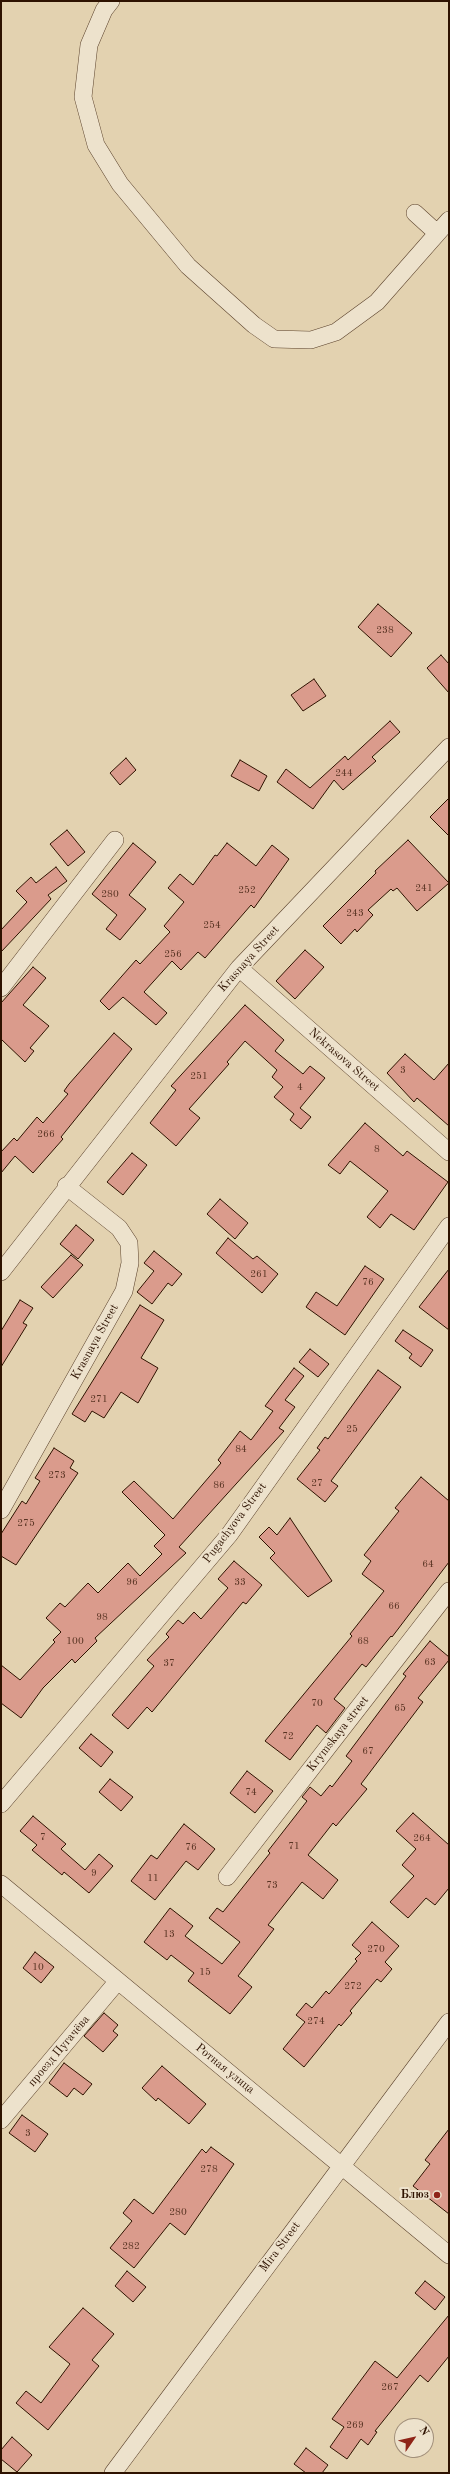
<!DOCTYPE html>
<html>
<head>
<meta charset="utf-8">
<style>
  body { margin:0 }
  #map { position:relative; width:450px; height:2474px; overflow:hidden; background:#e3d2b0; font-family:"Old Standard TT",serif }
  canvas { display:block }
  .frame { position:absolute; inset:0; border:2px solid #2e1200; pointer-events:none }
  .north { position:absolute; left:394px; top:2418px; width:40px; height:40px; box-sizing:border-box; background:#ede2cc; border:1px solid #a18f7a; border-radius:50%; rotate:56deg; font-size:11px; font-weight:700; line-height:16px; text-align:center; color:#2e1200 }
  .north::after { content:''; display:block; margin:auto; width:14px; height:18px; background:#8f2418; clip-path:polygon(50% 0,100% 100%,50% 72%,0 100%) }
</style>
</head>
<body>
<div id="map">
<canvas width="450" height="2474"></canvas>
<div class="frame"></div>
<div class="north">N</div>
</div>
<script>
const ctx = document.querySelector('canvas').getContext('2d');
ctx.lineJoin = 'round';
function fillPath(path, color) { ctx.fillStyle = color; ctx.fill(path, 'evenodd'); }
const shape = rows => new Path2D(rows.map(r => 'M' + r).join(''));
function trace(path, color, width, dash) { ctx.strokeStyle = color; ctx.lineWidth = width; ctx.lineCap = dash ? 'butt' : 'round'; ctx.setLineDash(dash || []); ctx.stroke(path); }
function label(font, color, halo, rows, align = 'center') {
  ctx.font = font + ' "Old Standard TT",serif'; ctx.lineWidth = 4; ctx.setLineDash([]); ctx.textBaseline = 'middle'; ctx.strokeStyle = halo; ctx.fillStyle = color; for (const [text, x, y, turn = 0] of rows) {
    ctx.save(); ctx.translate(x, y); ctx.rotate((+turn || 0) * Math.PI / 180); ctx.textAlign = isNaN(turn) ? turn : align; if (halo) ctx.strokeText(text, 0, 0); ctx.fillText(text, 0, 0); ctx.restore();
  }
}
const building = shape([
  [378,604,412,633,391,657,358,627,378,604],
  [441,655,449,664,449,693,427,668,441,655],
  [314,679,326,696,303,711,291,695,314,679],
  [390,721,400,732,372,757,376,761,343,790,334,780,313,809,277,782,286,769,310,788,345,756,348,760,390,721],
  [126,758,136,770,120,785,110,773,126,758],
  [240,760,267,776,259,791,231,776,240,760],
  [449,798,449,836,430,817,449,798],
  [67,830,85,852,68,866,50,844,67,830],
  [408,840,449,883,417,911,397,888,393,891,391,889,368,910,373,915,357,932,355,929,341,944,323,926,376,873,375,871,408,840],
  [133,843,156,862,129,895,146,909,120,940,106,929,117,915,92,894,133,843],
  [227,843,256,866,272,845,289,859,254,908,251,905,205,958,198,952,181,970,172,961,144,992,167,1013,156,1025,123,997,109,1010,100,1001,136,960,140,964,170,932,164,926,184,902,168,888,180,874,193,885,215,855,217,856,227,843],
  [56,867,67,881,48,895,51,899,1,952,1,930,27,902,16,891,31,877,36,883,56,867],
  [305,950,324,967,295,999,276,981,305,950],
  [33,967,46,978,23,1005,49,1026,30,1048,34,1051,25,1062,1,1039,1,1003,33,967],
  [245,1005,284,1040,275,1051,303,1074,310,1066,325,1078,300,1108,311,1117,301,1129,290,1120,294,1114,274,1097,283,1087,272,1077,277,1070,245,1041,227,1062,229,1064,189,1109,200,1118,176,1146,150,1123,176,1090,171,1086,245,1005],
  [114,1033,132,1049,61,1137,63,1139,33,1173,15,1156,1,1173,1,1152,14,1138,17,1141,37,1117,43,1123,68,1094,64,1091,69,1084,114,1033],
  [405,1054,434,1080,449,1063,449,1126,417,1098,414,1102,387,1073,405,1054],
  [365,1123,403,1156,407,1151,448,1182,414,1230,391,1214,380,1228,367,1217,388,1191,350,1161,340,1174,328,1165,365,1123],
  [132,1153,147,1165,123,1195,107,1182,132,1153],
  [220,1199,248,1223,235,1239,207,1214,220,1199],
  [76,1225,94,1240,78,1259,60,1244,76,1225],
  [228,1238,253,1259,257,1256,278,1274,262,1293,216,1253,228,1238],
  [154,1251,182,1274,172,1286,168,1283,152,1304,137,1292,154,1271,144,1263,154,1251],
  [71,1255,83,1265,53,1298,41,1287,71,1255],
  [365,1266,384,1279,345,1335,306,1307,316,1292,337,1306,365,1266],
  [449,1269,449,1330,419,1307,449,1269],
  [20,1300,33,1308,23,1323,27,1325,1,1367,1,1331,20,1300],
  [140,1305,164,1320,141,1358,158,1368,138,1403,121,1392,104,1418,92,1411,85,1422,72,1414,140,1305],
  [403,1330,433,1350,421,1367,409,1358,412,1354,395,1341,403,1330],
  [310,1349,329,1364,318,1377,299,1362,310,1349],
  [294,1368,304,1376,285,1400,295,1407,279,1428,284,1431,179,1547,186,1553,95,1638,97,1641,75,1663,72,1659,43,1688,21,1718,1,1703,1,1665,20,1680,55,1642,53,1640,61,1632,46,1618,60,1603,65,1607,88,1583,98,1593,128,1563,140,1576,162,1554,154,1546,165,1535,122,1492,134,1481,173,1519,221,1463,218,1460,240,1431,251,1440,273,1411,265,1406,294,1368],
  [378,1370,401,1387,331,1481,338,1486,325,1502,297,1479,320,1450,317,1448,325,1437,328,1439,378,1370],
  [54,1448,74,1461,70,1468,78,1473,16,1565,1,1556,1,1534,22,1501,26,1504,40,1481,35,1478,54,1448],
  [421,1477,449,1501,449,1562,392,1637,391,1636,366,1667,362,1664,334,1699,345,1708,326,1733,317,1725,290,1760,265,1741,352,1636,350,1634,384,1591,362,1574,371,1561,364,1555,399,1511,395,1508,421,1477],
  [290,1518,332,1581,308,1597,270,1558,275,1553,259,1537,269,1527,277,1535,290,1518],
  [234,1561,262,1585,246,1604,243,1602,152,1712,147,1707,128,1729,112,1715,154,1666,147,1660,169,1637,166,1634,178,1620,183,1624,194,1612,201,1619,228,1588,218,1579,234,1561],
  [430,1641,449,1657,449,1660,418,1698,423,1702,361,1784,367,1789,336,1826,333,1823,308,1855,338,1880,323,1899,302,1882,268,1925,274,1929,238,1976,252,1987,230,2014,188,1981,194,1973,171,1955,167,1960,144,1942,170,1908,193,1926,185,1936,222,1964,240,1942,209,1918,217,1908,223,1912,270,1853,268,1851,307,1801,302,1797,310,1787,321,1796,330,1785,332,1787,352,1761,346,1756,406,1676,403,1674,430,1641],
  [91,1734,113,1752,101,1767,79,1748,91,1734],
  [247,1771,273,1791,255,1813,230,1793,247,1771],
  [110,1779,133,1797,121,1811,99,1792,110,1779],
  [413,1813,449,1845,449,1888,435,1905,426,1898,408,1918,390,1902,414,1876,402,1865,416,1849,396,1831,413,1813],
  [33,1816,66,1844,61,1849,85,1870,99,1854,113,1866,89,1893,64,1872,62,1875,32,1850,37,1845,20,1831,33,1816],
  [184,1824,215,1849,198,1870,186,1861,155,1900,131,1881,151,1855,157,1859,184,1824],
  [372,1922,399,1946,385,1962,392,1969,381,1982,377,1979,350,2011,352,2013,341,2026,339,2024,304,2067,283,2049,305,2022,296,2015,306,2003,312,2008,326,1991,329,1994,357,1961,355,1959,361,1953,352,1945,372,1922],
  [35,1952,54,1967,41,1983,23,1968,35,1952],
  [104,2013,118,2025,113,2031,118,2035,103,2052,84,2036,104,2013],
  [64,2063,92,2084,83,2095,74,2088,67,2097,49,2083,64,2063],
  [162,2066,206,2104,189,2124,158,2098,156,2101,142,2088,162,2066],
  [22,2115,48,2134,35,2152,9,2133,22,2115],
  [449,2129,449,2214,413,2186,430,2164,425,2160,449,2129],
  [211,2147,234,2164,185,2235,170,2223,134,2268,110,2248,132,2221,123,2213,134,2199,153,2214,202,2149,206,2153,211,2147],
  [127,2271,146,2287,133,2302,115,2286,127,2271],
  [425,2281,445,2297,435,2310,415,2293,425,2281],
  [83,2308,114,2334,92,2360,99,2366,48,2430,16,2403,26,2391,41,2403,70,2364,49,2347,83,2308],
  [449,2315,449,2356,428,2382,420,2375,375,2431,377,2432,368,2445,361,2439,347,2459,330,2447,344,2427,332,2419,375,2361,397,2378,449,2315],
  [12,2437,32,2455,17,2472,1,2459,1,2450,12,2437],
  [306,2448,328,2465,322,2473,306,2473,294,2464,306,2448]
]);
fillPath(building, '#da9b8c');
trace(building, '#2e1200', 1);
const minor = shape([
  [111,1,104,10,89,45,83,97,96,145,120,184,188,266,254,325,274,339,311,340,336,332,377,302,449,220],
  [415,213,437,233],
  [239,968,449,1152],
  [1,988,115,840],
  [1,1272,239,968,449,747],
  [1,1510,124,1291,130,1263,129,1243,119,1228,66,1186],
  [1,1804,229,1535,449,1226],
  [227,1877,449,1591],
  [1,1884,449,2255],
  [1,2120,117,1982],
  [113,2473,449,2022]
]);
trace(minor, '#5b422c', 18);
trace(minor, '#ede2cc', 17);
for (const [x, y, r, color] of [
  [437,2195,4,"#8f2418"]
]) { const dot = new Path2D(); dot.arc(x, y, r, 0, 2 * Math.PI); ctx.fillStyle = color; ctx.fill(dot); trace(dot, '#ede2cc', 1.5); }
label('10px', '#593423', null, [
  ["238",385,630],
  ["244",344,773],
  ["241",424,888],
  ["252",247,890],
  ["280",110,894],
  ["243",355,913],
  ["254",212,925],
  ["256",173,954],
  ["3",403,1070],
  ["251",199,1076],
  ["4",300,1087],
  ["266",46,1134],
  ["8",377,1149],
  ["261",259,1274],
  ["76",368,1282],
  ["271",99,1399],
  ["25",352,1429],
  ["84",241,1449],
  ["273",57,1475],
  ["27",317,1483],
  ["86",219,1485],
  ["275",26,1523],
  ["64",428,1564],
  ["96",132,1582],
  ["33",240,1582],
  ["66",394,1606],
  ["98",102,1617],
  ["100",75,1641],
  ["68",363,1641],
  ["63",430,1662],
  ["37",169,1663],
  ["70",317,1703],
  ["65",400,1708],
  ["72",288,1736],
  ["67",368,1751],
  ["74",251,1792],
  ["7",43,1837],
  ["264",422,1838],
  ["71",294,1846],
  ["76",191,1847],
  ["9",94,1873],
  ["11",153,1878],
  ["73",272,1885],
  ["13",169,1934],
  ["270",376,1949],
  ["10",38,1967],
  ["15",205,1972],
  ["272",353,1986],
  ["274",316,2021],
  ["3",28,2133],
  ["278",209,2169],
  ["280",178,2212],
  ["282",131,2246],
  ["267",390,2387],
  ["269",355,2425]
]);
label('12px', '#2e1200', '#ede2cc', [
  ["Krasnaya Street",249,959,-48],
  ["Nekrasova Street",344,1060,41],
  ["Krasnaya Street",95,1342,-61],
  ["Pugachyova Street",235,1523,-53],
  ["Krymskaya street",338,1734,-52],
  ["проезд Пугачёва",59,2051,-50],
  ["Ротная улица",225,2069,39],
  ["Mira Street",280,2247,-53]
]);
label('bold 12px', '#2e1200', '#ede2cc', [
  ["Блюз",429,2195]
], 'right');
</script>
</body>
</html>
